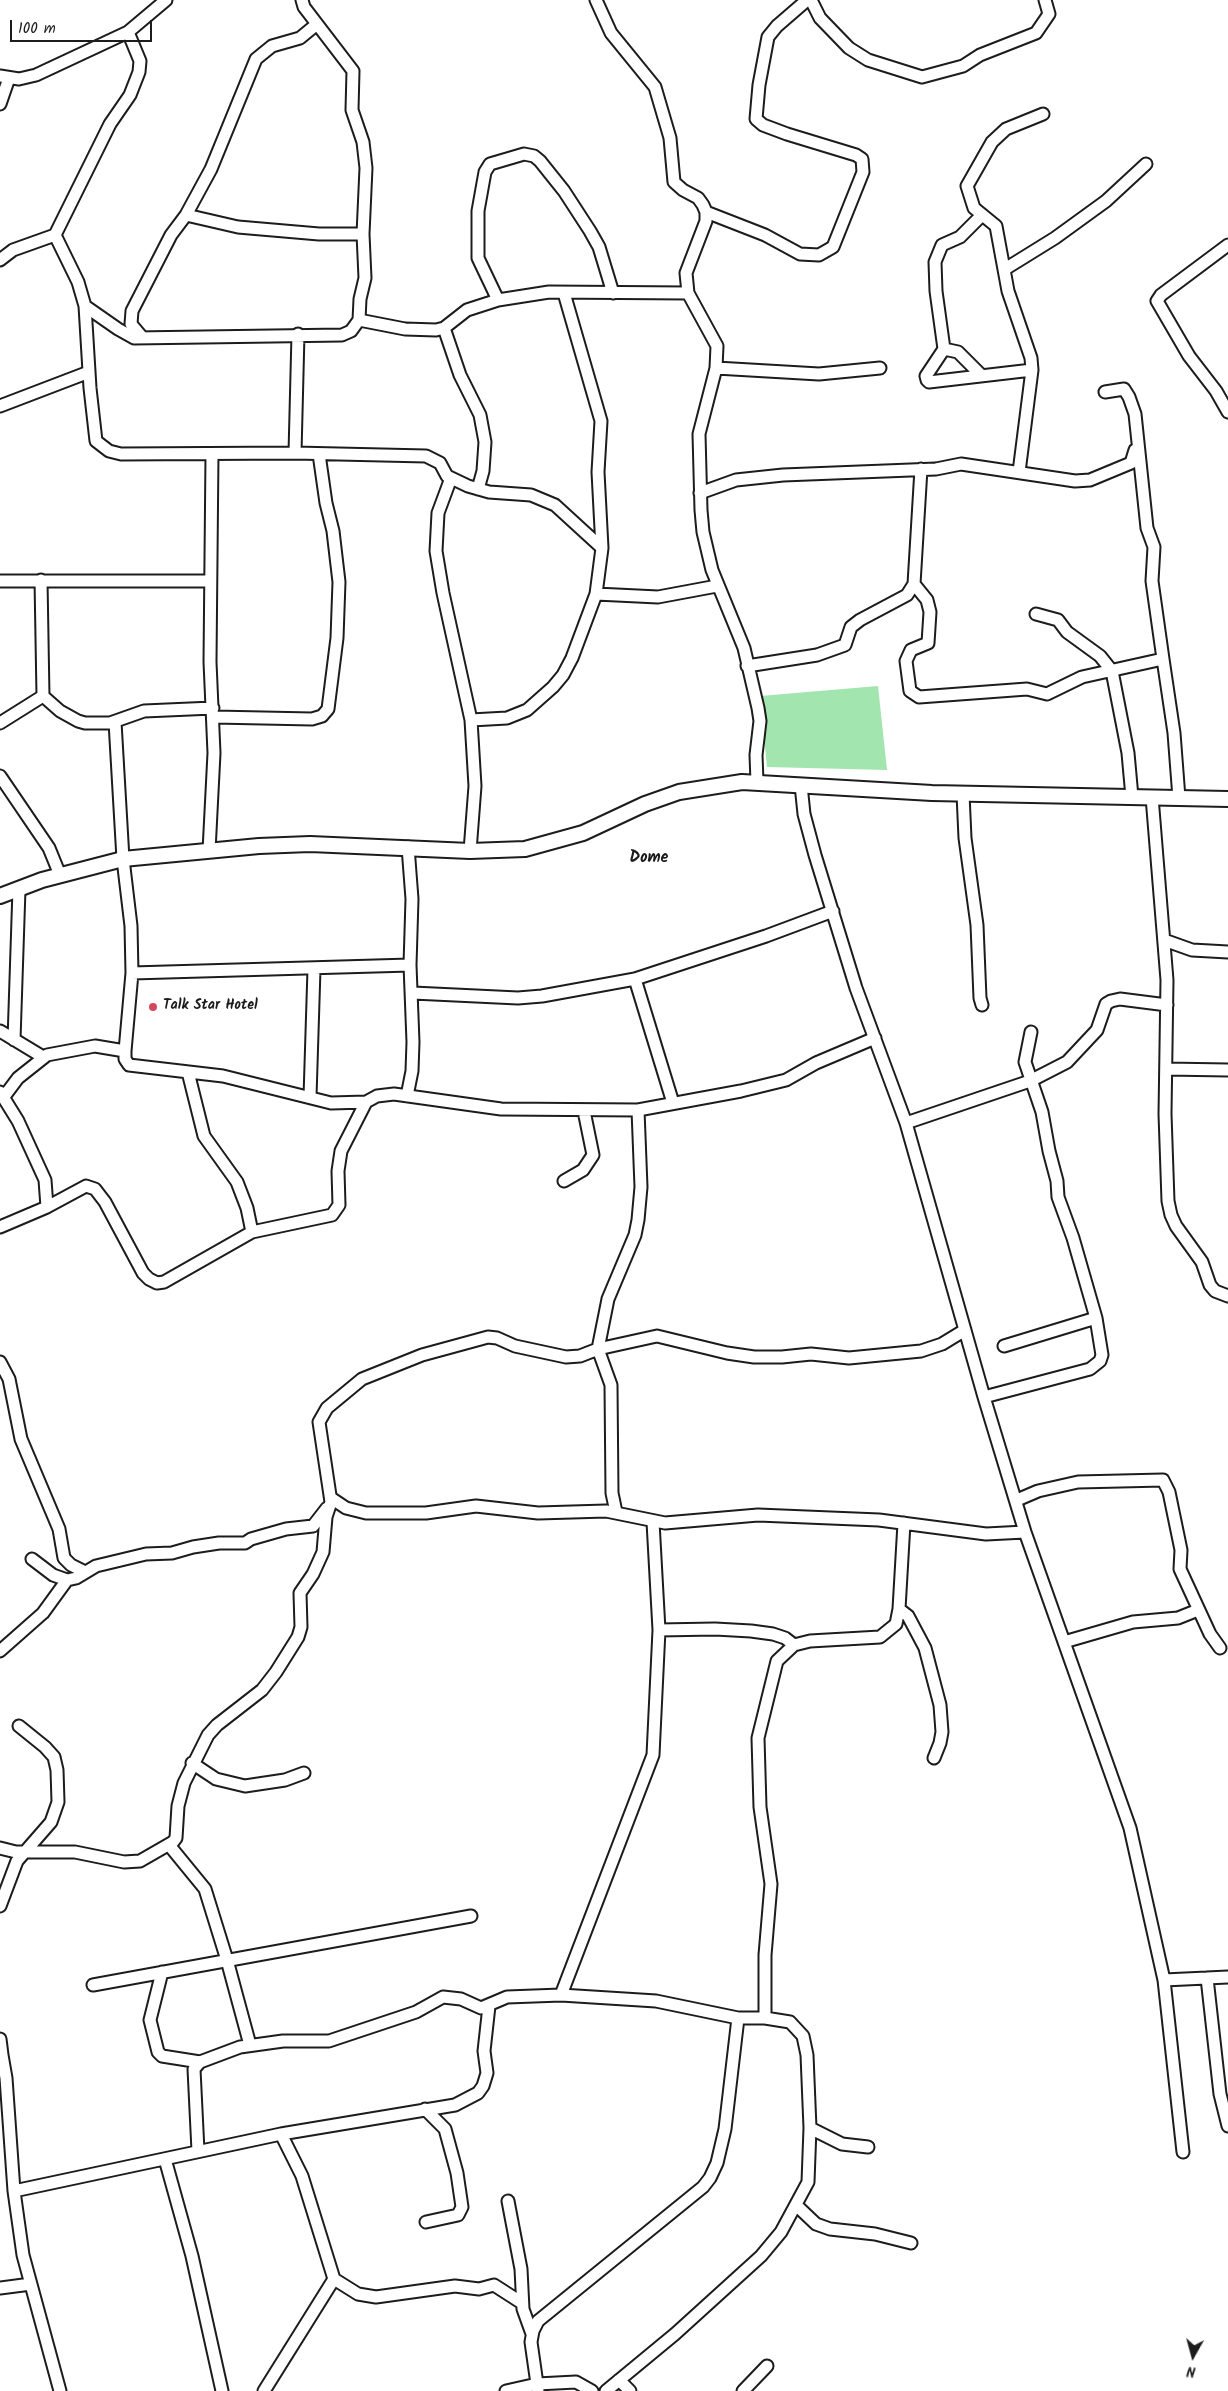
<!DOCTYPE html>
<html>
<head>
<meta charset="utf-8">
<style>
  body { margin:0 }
  #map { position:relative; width:1228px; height:2391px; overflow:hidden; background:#fff; font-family:Kalam,sans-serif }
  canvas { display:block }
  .north { position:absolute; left:1168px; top:2331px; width:50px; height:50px; -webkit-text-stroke:4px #fff; paint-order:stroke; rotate:187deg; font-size:14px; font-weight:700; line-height:20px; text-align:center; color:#1c1c1c }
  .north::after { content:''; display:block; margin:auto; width:18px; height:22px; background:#1c1c1c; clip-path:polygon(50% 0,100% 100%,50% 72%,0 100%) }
  .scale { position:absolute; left:10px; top:20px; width:142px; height:22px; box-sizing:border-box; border:2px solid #1c1c1c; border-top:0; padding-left:6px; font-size:15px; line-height:18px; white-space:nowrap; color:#1c1c1c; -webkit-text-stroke:4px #fff; paint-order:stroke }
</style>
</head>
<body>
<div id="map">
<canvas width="1228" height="2391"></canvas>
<div class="north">N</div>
<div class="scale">100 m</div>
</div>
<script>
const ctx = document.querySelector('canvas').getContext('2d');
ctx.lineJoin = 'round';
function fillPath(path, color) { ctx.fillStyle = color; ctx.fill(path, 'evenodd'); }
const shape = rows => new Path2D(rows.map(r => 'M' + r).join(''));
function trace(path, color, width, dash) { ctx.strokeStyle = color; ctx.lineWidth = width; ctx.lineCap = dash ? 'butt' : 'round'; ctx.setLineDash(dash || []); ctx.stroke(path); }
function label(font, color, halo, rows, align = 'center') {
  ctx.font = font + ' Kalam,sans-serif'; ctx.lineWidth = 4.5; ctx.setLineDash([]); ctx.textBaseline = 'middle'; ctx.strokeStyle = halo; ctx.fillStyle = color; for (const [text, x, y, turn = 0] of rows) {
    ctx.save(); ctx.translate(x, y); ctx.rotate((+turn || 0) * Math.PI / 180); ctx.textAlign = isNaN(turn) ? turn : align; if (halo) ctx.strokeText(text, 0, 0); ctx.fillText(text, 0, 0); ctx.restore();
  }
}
fillPath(shape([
  [878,686,887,770,767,767,760,696]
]), '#a3e5af');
const minor = shape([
  [596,0,611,33,655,87,670,138,674,182,683,190,698,198,703,205,706,212,706,221,686,273,688,293,717,346,716,368,699,434,701,510,703,532,712,570,744,648,758,708,760,721,756,755,757,782],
  [811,0,820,18,849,48,868,60,922,77,963,66,980,55,1036,33,1049,14,1045,0],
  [128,32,140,61,139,72,130,95,110,124,55,235,78,282,85,306,90,388,96,441,109,451,121,454,295,453,426,456,440,463,447,476,468,486,489,492,531,495,555,505,602,548],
  [0,76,19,79,36,75,128,32,166,0],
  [0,104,9,78],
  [706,212,765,235,800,254,819,255,833,247,863,172,862,159,856,155,787,134,763,125,756,119,759,85,768,37,777,26,807,0],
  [186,215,238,227,319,234,363,234],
  [981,216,960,237,942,245,935,262,936,291,944,349,926,376,927,380,929,382,1032,370],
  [1228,245,1161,295,1157,301,1189,356,1216,391,1228,412],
  [0,260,13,250,55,235],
  [1005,269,1055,238,1106,201,1146,164],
  [498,300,478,258,478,211,485,172,490,164,524,154,534,156,540,161,564,191,590,231,599,247,613,293],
  [85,306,118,329,134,338,342,335,351,331,359,320,360,299,365,278,363,234,366,168,363,142,352,110,353,71,304,7,302,0],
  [359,320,405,329,436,330,444,328,467,310,498,300,549,292,688,293],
  [444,328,460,375,480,415,485,442,483,471,478,489],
  [142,337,131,324,132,311,171,235,186,215,211,169,256,59,272,46,300,38,317,24],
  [944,349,958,352,981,375],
  [716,368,819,374,880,368],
  [0,406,89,372],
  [295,453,298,334],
  [1019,472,1032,370,1031,358,1008,291,996,226,974,208,967,186,992,142,1006,129,1043,114],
  [451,478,438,513,436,551,443,593,471,720,475,786,470,851],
  [700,493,736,480,783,475,936,469,961,464,1075,481,1090,480,1131,463,1135,450],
  [41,580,43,696],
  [0,581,210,581],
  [914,584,927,600,930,612,928,643,911,650,906,661,910,691,919,697,1027,689,1047,694,1082,677,1163,659,1152,581,1154,547,1147,528,1135,414,1129,397,1124,389,1105,392],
  [596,594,658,597,717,586],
  [1036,614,1058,620,1067,632,1100,656,1112,671,1128,753,1132,797],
  [1163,659,1174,733,1179,798],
  [747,666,817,655,845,645,851,627,860,620,907,595,914,584,921,469],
  [43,696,60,711,78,721,85,723,110,723,144,711,213,708],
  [214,717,312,719,322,716,328,709,337,638,339,582,333,531,326,503,319,454],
  [471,720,507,718,527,710,553,687,563,675,572,658,596,594,602,548,598,472,601,421,564,293],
  [115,722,123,859,131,926,132,973,125,1051,125,1059,129,1065,223,1076,331,1103,366,1102,377,1096,394,1094,501,1109,638,1110,741,1091,786,1080,816,1063,875,1038],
  [0,723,43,696],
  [0,776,49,848,60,875],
  [801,785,804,814,815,855,856,988,906,1123,984,1397,1025,1532,1130,1828,1164,1980,1183,2152],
  [963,794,965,838,977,925,980,998,982,1005],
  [1152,797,1167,980,1165,1114,1168,1201,1171,1215,1176,1226,1202,1262,1210,1285,1215,1291,1228,1296],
  [209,851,214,753,210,662,212,454],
  [1164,940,1192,950,1228,952],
  [132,973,410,965],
  [635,979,673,1103],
  [413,993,518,998,542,996,635,979,766,936,833,911],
  [0,1031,43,1057],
  [14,1040,19,889],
  [1166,1069,1228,1070],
  [188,1072,204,1136,237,1182,247,1208,252,1232],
  [0,1092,18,1121,45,1180,47,1207],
  [407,1096,412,1071,413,1042,410,965,412,899,408,847],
  [310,1097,314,969],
  [3,1098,18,1078,47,1055,95,1046,125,1051],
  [906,1123,1030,1081,1067,1062,1097,1030,1106,1004,1111,1001,1120,999,1167,1005],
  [564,1181,583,1170,593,1155,584,1111],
  [0,1227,47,1207,86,1186,95,1189,105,1202,143,1273,149,1279,157,1283,164,1282,252,1232,332,1215,339,1205,338,1171,341,1151,366,1102],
  [1004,1346,1096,1318],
  [0,1362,9,1379,21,1439,59,1529,64,1558,71,1565,85,1572],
  [984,1397,1090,1369,1100,1361,1102,1355,1096,1318,1073,1238,1058,1197,1057,1181,1049,1151,1042,1112,1025,1062,1031,1032],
  [331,1498,346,1508,366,1513,426,1513,476,1506,538,1513,606,1511,665,1523,758,1515,879,1520,986,1534,1025,1532],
  [1017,1500,1038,1491,1078,1482,1163,1480,1169,1492,1181,1550,1180,1569,1210,1634,1220,1648],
  [616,1512,612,1493,611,1385,598,1349,608,1299,635,1235,638,1220,641,1187,638,1110],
  [32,1559,53,1575,67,1580,76,1578,96,1566,146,1554,172,1553,193,1547,219,1543,245,1543,251,1539,286,1529,313,1526,327,1508],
  [899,1609,908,1616,925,1648,940,1705,942,1732,940,1743,934,1758],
  [659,1630,715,1629,751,1631,773,1634,785,1638,794,1645],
  [1064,1642,1133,1622,1178,1618,1198,1610],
  [0,1651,43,1613,67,1580],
  [192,1763,216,1779,245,1786,285,1780,304,1773],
  [169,1845,205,1889,227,1960,250,2045],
  [0,1848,16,1852,75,1852,124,1862,140,1861,173,1842,176,1838,178,1806,184,1783,208,1735,217,1725,262,1690,276,1672,298,1637,301,1627,300,1593,313,1574,323,1552,326,1517,331,1502,319,1422,327,1408,362,1379,422,1355,488,1337,497,1338,515,1346,566,1357,580,1356,598,1349,657,1336,727,1353,754,1357,782,1357,811,1354,849,1358,921,1351,942,1344,965,1330],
  [0,1906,17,1861,51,1822,58,1802,57,1770,54,1757,45,1747,19,1726],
  [162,1972,150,2020,158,2052,162,2056,200,2062],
  [1207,1978,1220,2094,1228,2126],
  [1164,1980,1228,1977],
  [93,1985,471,1916],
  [561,1995,653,1755,659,1630,653,1522],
  [765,2018,765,1955,771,1884,760,1807,758,1738,777,1661,794,1645,810,1641,880,1637,896,1624,899,1609,904,1523],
  [0,2039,2,2055],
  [0,2055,2,2055,6,2078,14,2191],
  [425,2109,445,2129,457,2173,462,2207,458,2215,426,2222],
  [810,2128,842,2144,868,2147],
  [281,2134,302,2176,334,2279,358,2294,376,2297,455,2286,479,2289,494,2285,522,2303],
  [198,2151,194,2069,200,2062,240,2047,283,2041,329,2041,416,2012,443,1997,461,1999,481,2008,507,1997,561,1995,656,2001,738,2018,765,2018,790,2022,803,2036,807,2055,810,2128,808,2182,781,2232,761,2256,675,2334,606,2391],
  [165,2159,192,2256,222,2391],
  [508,2201,521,2269,523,2309,532,2334],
  [796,2205,816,2224,830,2229,875,2234,911,2243],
  [0,2288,31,2284],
  [619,2380,630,2391],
  [60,2391,23,2255,14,2191,281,2134,455,2105,478,2093,483,2086,487,2073,484,2051,489,2006],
  [264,2391,334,2279],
  [506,2391,537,2384,531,2342,533,2331,538,2321,703,2187,710,2178,717,2163,725,2129,738,2018],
  [538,2391,537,2384,576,2382,592,2391],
  [743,2391,767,2366]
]);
const tertiary = shape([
  [0,896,42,880,123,859,259,846,310,844,470,851,525,849,583,833,645,804,679,792,742,782,932,793,1228,799]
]);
trace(minor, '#1c1c1c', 15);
trace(tertiary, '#1c1c1c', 18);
trace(minor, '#fff', 11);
trace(tertiary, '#fff', 14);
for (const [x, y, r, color] of [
  [153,1007,5,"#d1495b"]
]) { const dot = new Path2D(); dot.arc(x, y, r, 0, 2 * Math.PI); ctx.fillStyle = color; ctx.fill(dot); trace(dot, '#fff', 2); }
label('bold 14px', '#1c1c1c', '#fff', [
  ["Talk Star Hotel",163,1007]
], 'left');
label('bold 16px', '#1c1c1c', '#fff', [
  ["Dome",649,859]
]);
</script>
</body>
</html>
